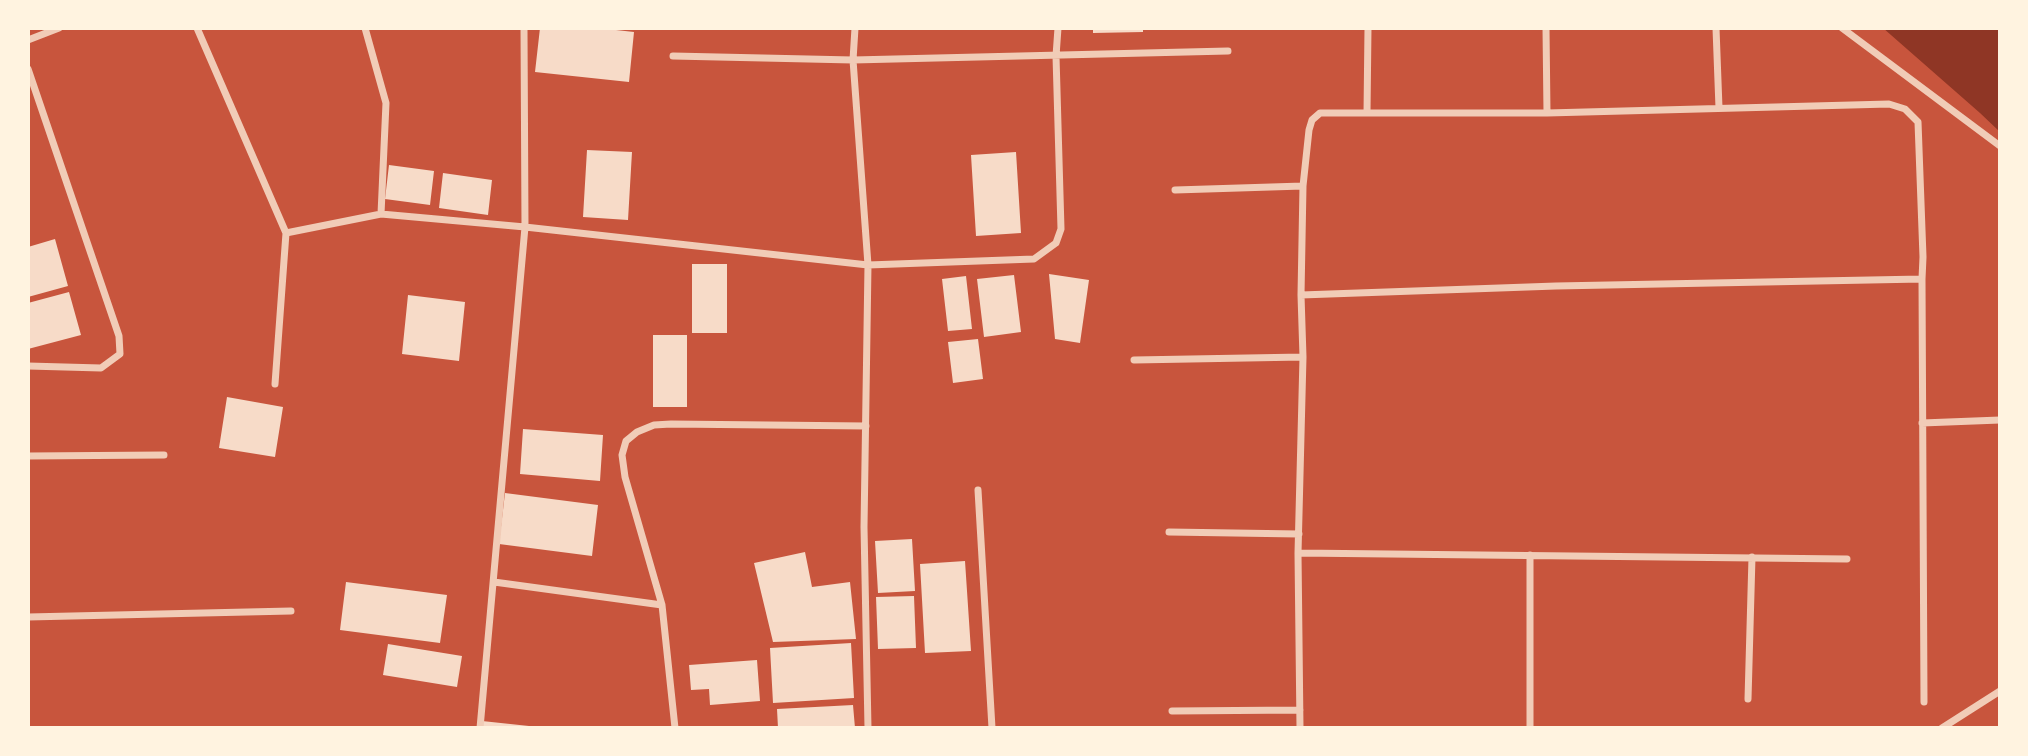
<!DOCTYPE html>
<html>
<head>
<meta charset="utf-8">
<style>
  body { margin:0 }
  #map { position:relative; width:2028px; height:756px; overflow:hidden; background:#c8553d; font-family:Manrope,sans-serif }
  canvas { display:block }
  .frame { position:absolute; inset:0; border:30px solid #fff3e0; pointer-events:none }
</style>
</head>
<body>
<div id="map">
<canvas width="2028" height="756"></canvas>
<div class="frame"></div>
</div>
<script>
const ctx = document.querySelector('canvas').getContext('2d');
ctx.lineJoin = 'round';
function fillPath(path, color) { ctx.fillStyle = color; ctx.fill(path, 'evenodd'); }
const shape = rows => new Path2D(rows.map(r => 'M' + r).join(''));
function trace(path, color, width, dash) { ctx.strokeStyle = color; ctx.lineWidth = width; ctx.lineCap = dash ? 'butt' : 'round'; ctx.setLineDash(dash || []); ctx.stroke(path); }
fillPath(shape([
  [1883,28,2000,28,2000,132,1980,113]
]), '#8f3625');
fillPath(shape([
  [540,28,598,28,634,32,629,82,535,72],
  [1093,28,1143,28,1143,32,1093,33],
  [587,150,632,152,628,220,583,217],
  [1016,152,1021,233,976,236,971,155],
  [389,165,434,171,430,205,385,199],
  [443,173,492,180,488,215,439,208],
  [55,239,68,286,28,297,28,247],
  [692,264,727,264,727,333,692,333],
  [1049,274,1089,280,1080,343,1055,339],
  [1014,275,1021,332,984,337,977,279],
  [966,276,972,329,948,331,942,279],
  [69,292,81,335,28,349,28,303],
  [408,295,465,302,459,361,402,354],
  [653,335,687,335,687,407,653,407],
  [978,339,983,379,953,383,948,342],
  [227,397,283,407,275,457,219,448],
  [523,429,603,435,600,481,520,474],
  [505,493,598,505,592,556,499,544],
  [912,539,915,591,878,593,875,541],
  [805,552,812,587,850,582,856,639,773,642,754,563],
  [965,561,971,651,925,653,920,564],
  [346,582,447,595,440,643,340,630],
  [914,596,916,648,878,649,876,597],
  [851,643,854,698,773,703,770,648],
  [388,644,462,656,457,687,383,675],
  [757,660,760,701,710,705,709,689,691,690,689,665],
  [853,705,855,728,778,728,777,709],
  [482,721,529,726,529,728,482,728]
]), '#f7dbc8');
trace(shape([
  [197,28,286,233,275,384],
  [365,28,386,103,381,214],
  [855,28,853,60,868,265,864,527,868,728],
  [1716,28,1719,108],
  [1842,28,2000,146],
  [28,40,59,28],
  [673,56,853,60,1228,51],
  [28,69,119,336,120,354,101,368,28,366],
  [1367,113,1368,28],
  [1175,190,1303,186],
  [286,233,381,214,525,227,868,265,1034,259,1056,243,1061,229,1056,56,1058,28],
  [1922,279,1924,702],
  [1301,295,1556,286,1922,279,1923,257,1918,122,1905,109,1889,104,1547,113],
  [1134,360,1303,357],
  [1922,423,2000,420],
  [28,456,164,455],
  [978,490,992,728],
  [1169,532,1299,534],
  [1298,553,1847,559],
  [494,582,662,605],
  [28,617,291,611],
  [1748,699,1752,557],
  [1172,711,1300,710],
  [480,728,525,227,524,28],
  [675,728,662,605,625,477,622,455,626,441,637,432,654,425,671,424,866,426],
  [1300,728,1298,553,1303,357,1301,295,1303,186,1309,130,1312,120,1320,113,1547,113,1546,28],
  [1530,728,1530,555],
  [1942,728,2000,691]
]), '#f1ccb7', 7);
</script>
</body>
</html>
